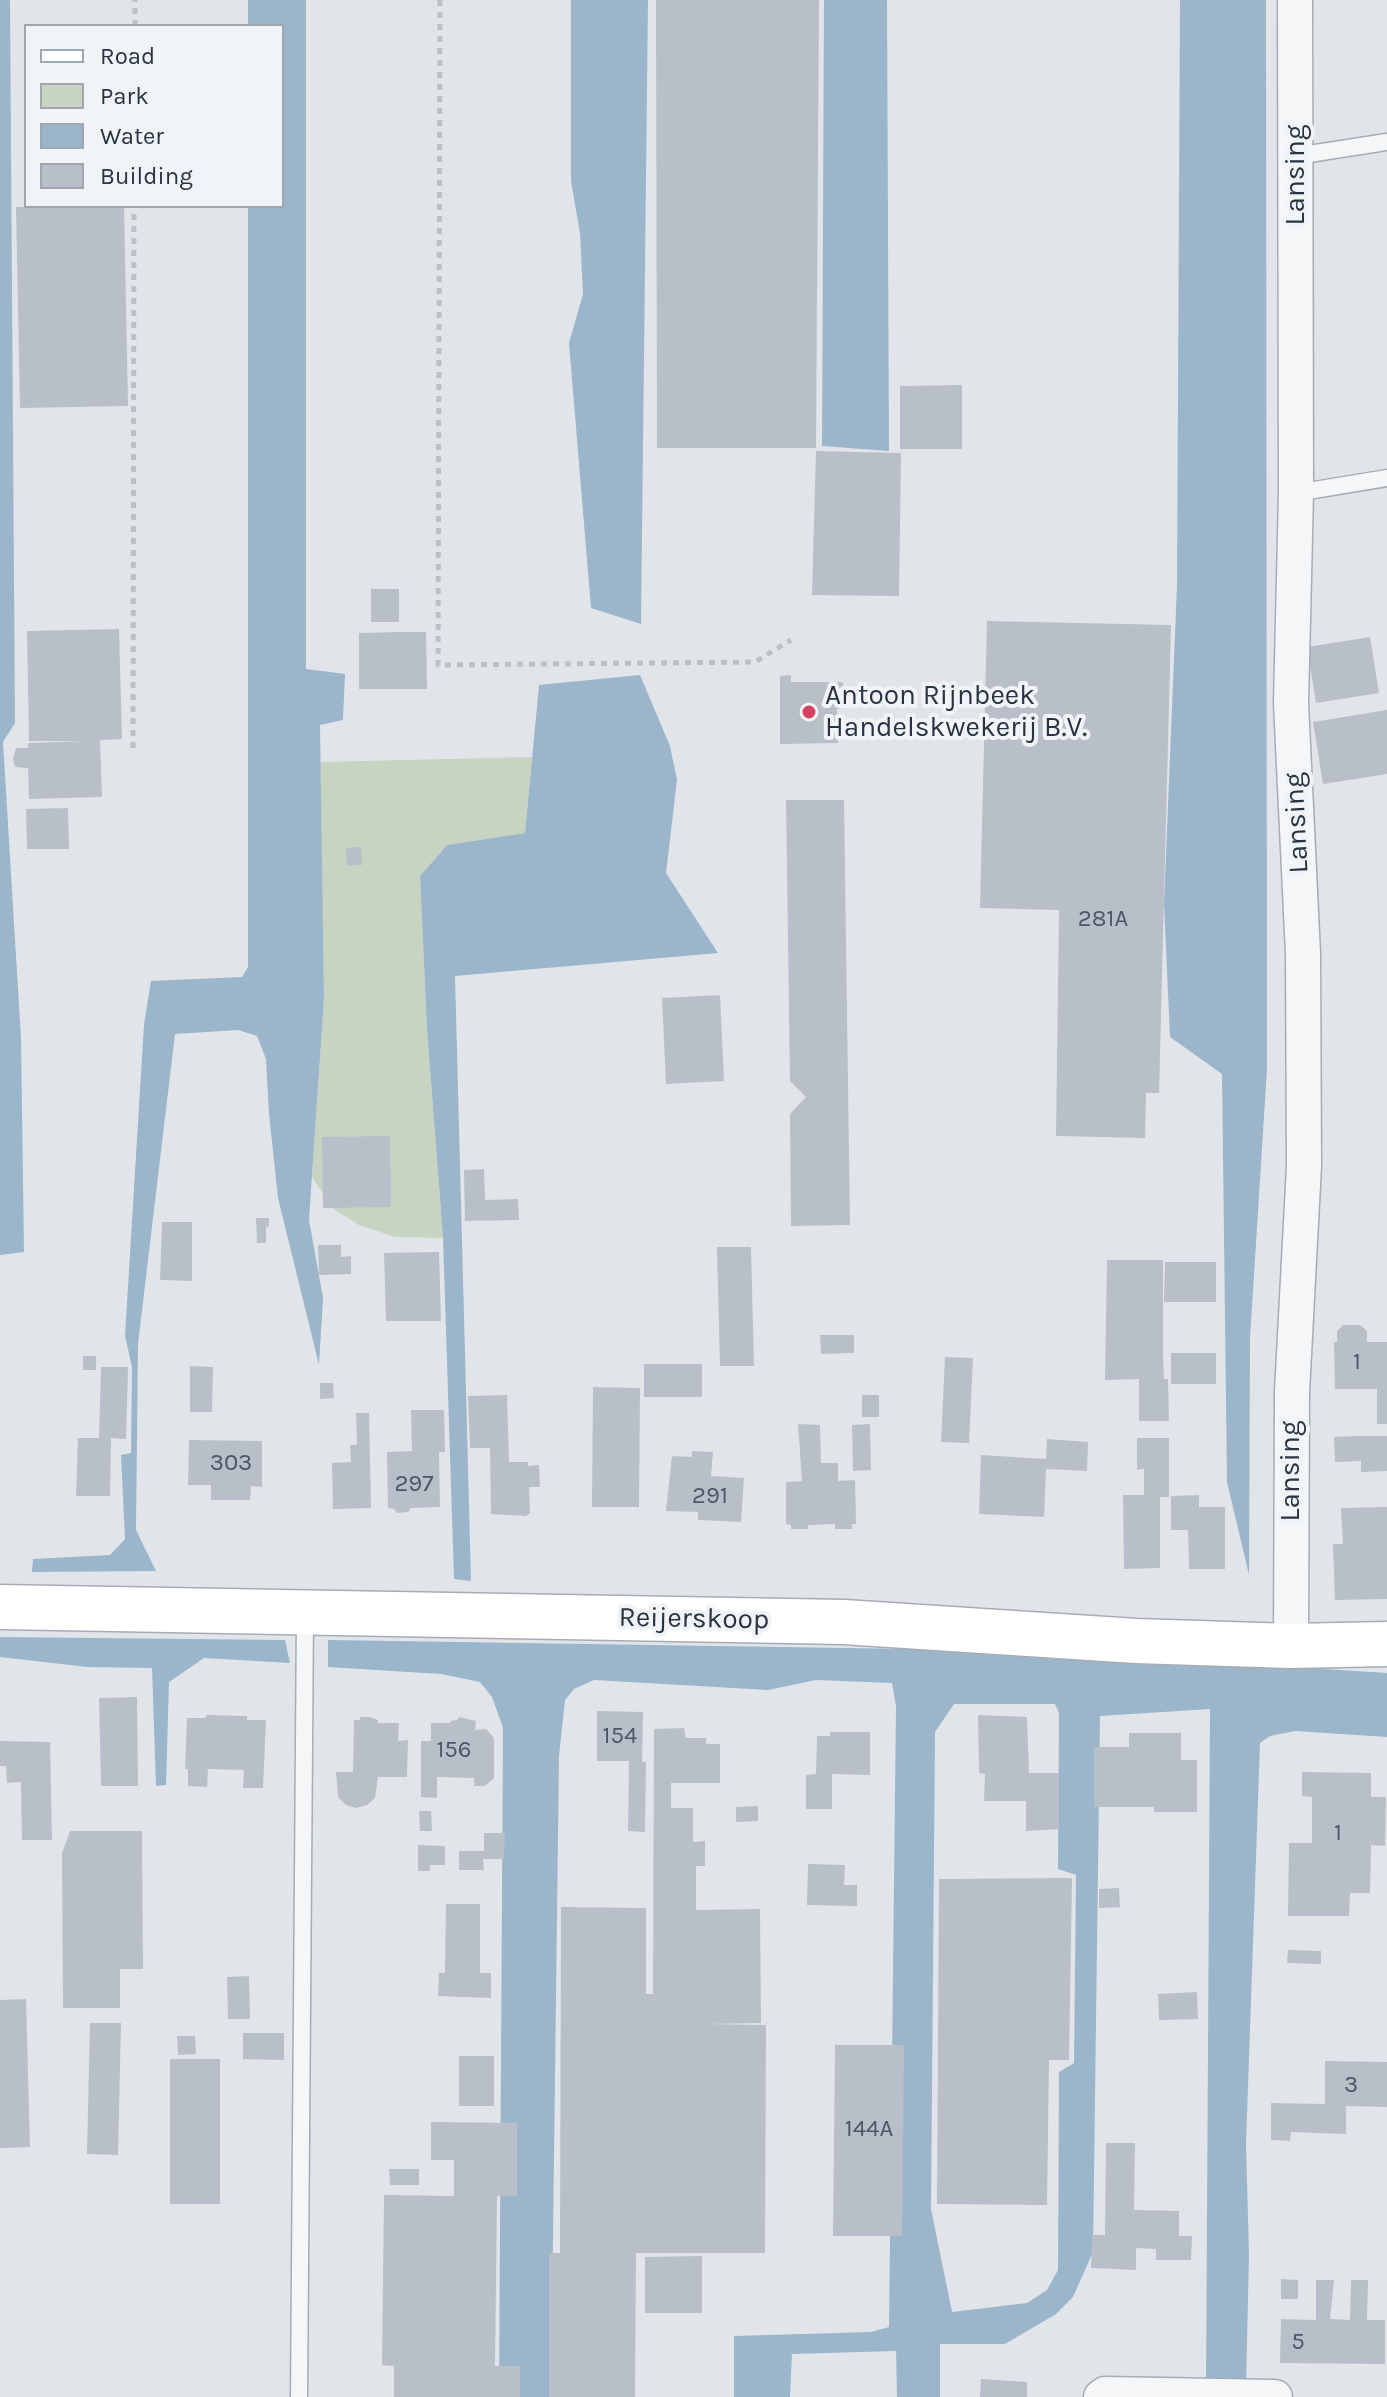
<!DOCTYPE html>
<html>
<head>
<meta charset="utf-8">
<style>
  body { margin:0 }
  #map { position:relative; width:1387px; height:2397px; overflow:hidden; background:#e1e5ea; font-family:Karla,sans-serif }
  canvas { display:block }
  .legend { position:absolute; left:24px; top:24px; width:260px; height:184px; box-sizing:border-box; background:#f1f4f7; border:2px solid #a1a7af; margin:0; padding:10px 14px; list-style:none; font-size:24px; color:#293443 }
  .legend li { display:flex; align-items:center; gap:16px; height:40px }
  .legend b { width:40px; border:2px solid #a1a7af }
</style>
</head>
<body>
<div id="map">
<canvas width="1387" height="2397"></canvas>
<ul class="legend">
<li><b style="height:10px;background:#fff"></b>Road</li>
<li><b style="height:22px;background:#c8d4c2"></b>Park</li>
<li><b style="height:22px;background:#9bb5cb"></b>Water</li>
<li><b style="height:22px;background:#b8bfc8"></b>Building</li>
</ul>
</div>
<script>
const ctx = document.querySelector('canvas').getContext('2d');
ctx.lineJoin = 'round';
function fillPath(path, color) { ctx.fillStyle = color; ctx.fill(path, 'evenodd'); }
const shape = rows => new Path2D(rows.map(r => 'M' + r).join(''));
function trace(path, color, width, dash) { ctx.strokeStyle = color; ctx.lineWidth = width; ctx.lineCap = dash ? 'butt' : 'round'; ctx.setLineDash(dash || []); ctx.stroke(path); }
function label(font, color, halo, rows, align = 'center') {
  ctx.font = font + ' Karla,sans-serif'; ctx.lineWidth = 8; ctx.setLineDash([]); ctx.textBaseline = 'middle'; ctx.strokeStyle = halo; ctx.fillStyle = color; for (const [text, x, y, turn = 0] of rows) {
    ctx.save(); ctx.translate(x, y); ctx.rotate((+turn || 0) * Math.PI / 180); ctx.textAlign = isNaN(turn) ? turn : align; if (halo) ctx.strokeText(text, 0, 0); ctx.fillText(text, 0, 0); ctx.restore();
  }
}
fillPath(shape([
  [532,757,525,833,447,845,420,876,427,1030,443,1238,395,1237,359,1225,332,1208,312,1177,324,999,320,762]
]), '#c8d4c2');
fillPath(shape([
  [0,0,10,0,15,723,3,742,21,1038,24,1252,0,1255],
  [248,0,306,0,306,669,345,674,343,720,320,725,324,999,309,1220,323,1298,319,1365,278,1198,269,1114,266,1059,257,1036,238,1030,175,1034,138,1344,136,1530,156,1571,32,1572,33,1559,110,1555,125,1539,121,1455,131,1453,132,1367,125,1336,144,1024,151,981,242,977,248,967,248,206,282,206,282,26,248,26],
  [571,0,648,0,641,624,591,608,569,343,583,294,580,233,571,181],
  [824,0,887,0,889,451,822,446],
  [1180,0,1266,0,1267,1069,1250,1338,1249,1575,1227,1482,1222,1074,1170,1037,1164,904,1177,585],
  [640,675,670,746,677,780,666,873,718,953,455,976,471,1581,454,1579,443,1238,427,1030,420,876,447,845,525,833,539,685],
  [0,1637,285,1640,290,1663,204,1658,169,1682,166,1785,156,1786,152,1668,87,1667,0,1657],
  [328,1640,1041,1651,1387,1673,1387,1737,1295,1731,1270,1736,1260,1743,1246,2144,1249,2253,1246,2385,1206,2384,1210,1709,1100,1716,1093,2252,1073,2297,1056,2314,1005,2344,940,2344,940,2397,897,2397,896,2351,792,2354,790,2397,734,2397,734,2336,871,2332,889,2327,896,1706,892,1683,816,1680,768,1690,594,1680,574,1689,565,1700,559,1756,551,2397,499,2397,503,1728,492,1697,480,1682,441,1674,328,1667],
  [954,1704,1055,1704,1059,1713,1058,1869,1076,1875,1074,2063,1059,2072,1058,2270,1047,2290,1027,2303,952,2312,931,2209,935,1732]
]), '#9bb5cb');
fillPath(shape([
  [656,0,819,0,816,448,657,448],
  [124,206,128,406,20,408,16,207],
  [962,385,962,449,900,449,900,386],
  [816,451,901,453,899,596,812,595],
  [371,589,399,589,399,622,371,622],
  [987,621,1171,625,1159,1093,1146,1093,1145,1138,1056,1136,1059,910,980,908],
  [119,629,122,739,100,740,102,797,29,799,28,768,15,767,13,759,16,748,28,748,28,743,86,741,29,741,27,631],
  [400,632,426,632,427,689,359,689,359,633],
  [1370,637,1379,693,1316,703,1307,647],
  [791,675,791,682,843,682,843,708,837,709,838,743,780,744,780,676],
  [1387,710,1387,774,1323,784,1313,722],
  [786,800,844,800,850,1225,791,1226,790,1114,806,1097,790,1081],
  [68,808,69,849,27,849,26,809],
  [361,847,362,865,347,865,346,848],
  [720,995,724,1081,666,1084,662,998],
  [390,1136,391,1207,323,1208,322,1137],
  [484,1169,485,1200,518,1199,519,1220,465,1221,464,1170],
  [256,1218,269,1218,269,1227,266,1226,266,1243,257,1243],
  [162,1222,192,1222,192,1281,160,1280],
  [318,1245,341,1245,341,1257,351,1256,351,1274,319,1275],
  [717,1247,751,1247,754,1366,720,1366],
  [439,1252,441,1321,386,1321,384,1253],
  [1107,1260,1163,1260,1163,1356,1164,1379,1168,1379,1169,1421,1139,1421,1139,1379,1105,1380],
  [1165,1262,1216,1262,1216,1302,1164,1302],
  [1343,1325,1360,1325,1367,1331,1367,1342,1387,1342,1387,1424,1377,1424,1377,1389,1335,1389,1334,1342,1337,1342,1337,1331],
  [820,1335,854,1335,854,1353,821,1354],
  [1171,1353,1216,1353,1216,1384,1171,1384],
  [83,1356,96,1356,96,1370,83,1370],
  [945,1357,973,1358,969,1443,941,1442],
  [644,1364,702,1364,702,1397,644,1397],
  [190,1366,213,1367,212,1412,190,1412],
  [101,1367,128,1367,126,1439,111,1438,110,1496,76,1496,78,1438,99,1438],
  [320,1383,333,1383,334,1398,320,1399],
  [593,1387,640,1388,639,1507,592,1507],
  [507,1395,509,1462,528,1462,528,1466,539,1465,540,1487,529,1487,530,1513,526,1516,491,1514,490,1448,470,1448,468,1396],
  [862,1395,879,1395,879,1417,862,1417],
  [411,1410,444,1410,445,1452,439,1452,440,1507,411,1508,408,1512,397,1513,394,1509,388,1508,387,1452,412,1451],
  [356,1413,369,1413,371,1508,333,1509,332,1463,351,1462,350,1445,357,1445],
  [798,1424,820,1425,821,1463,838,1463,838,1481,855,1480,856,1524,852,1524,852,1529,835,1529,835,1524,808,1525,808,1529,791,1529,791,1525,786,1524,786,1482,802,1481],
  [870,1424,871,1470,853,1471,852,1425],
  [1360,1436,1387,1436,1387,1471,1361,1472,1361,1461,1335,1462,1334,1437],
  [1137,1438,1169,1438,1169,1497,1160,1497,1160,1568,1124,1569,1123,1495,1144,1495,1144,1469,1137,1470],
  [1047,1439,1088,1442,1087,1471,1046,1469,1044,1517,979,1514,981,1455,1046,1459],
  [189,1440,262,1441,262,1487,251,1486,250,1500,211,1500,211,1485,188,1485],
  [692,1451,713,1452,711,1476,744,1478,741,1522,698,1520,698,1512,666,1511,672,1456,692,1457],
  [1199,1495,1199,1507,1225,1507,1225,1569,1189,1569,1188,1530,1171,1530,1171,1496],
  [1387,1507,1387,1599,1335,1600,1333,1544,1343,1544,1341,1508],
  [137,1697,138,1786,101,1786,99,1698],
  [597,1711,643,1712,642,1762,646,1762,645,1832,628,1831,629,1761,597,1761],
  [206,1715,247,1716,247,1720,266,1720,263,1788,243,1788,244,1770,208,1769,207,1787,188,1786,188,1769,185,1769,187,1718,206,1718],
  [978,1715,1027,1717,1029,1773,1059,1773,1059,1829,1026,1831,1026,1801,984,1801,985,1774,979,1773],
  [361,1717,370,1717,378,1720,378,1723,399,1723,398,1741,408,1740,407,1777,378,1777,375,1798,367,1805,356,1808,346,1805,338,1797,336,1772,353,1772,354,1720,359,1720],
  [459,1717,476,1721,475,1730,486,1729,494,1738,494,1778,485,1786,474,1786,474,1778,437,1777,437,1798,421,1797,421,1741,431,1741,431,1723,450,1723,450,1721,457,1720],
  [684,1728,686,1738,706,1738,706,1744,720,1744,720,1783,671,1783,671,1808,693,1808,693,1842,705,1841,705,1866,696,1866,696,1910,760,1909,761,2023,706,2024,766,2025,765,2253,636,2253,635,2397,549,2397,549,2253,560,2253,561,1907,646,1908,646,1994,653,1994,654,1729],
  [830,1732,870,1732,870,1775,832,1774,832,1809,806,1809,806,1775,816,1774,817,1736,830,1736],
  [1129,1733,1181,1733,1181,1760,1197,1760,1197,1812,1154,1812,1154,1807,1094,1807,1094,1747,1129,1747],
  [0,1741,50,1742,52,1840,22,1840,21,1782,7,1783,6,1766,0,1766],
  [1302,1772,1371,1773,1371,1797,1386,1797,1385,1846,1371,1845,1370,1893,1350,1893,1349,1916,1288,1916,1289,1843,1312,1843,1312,1797,1302,1796],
  [758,1806,758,1821,736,1822,736,1807],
  [419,1811,431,1811,432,1831,420,1831],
  [70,1831,142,1831,143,1969,120,1969,120,2008,63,2008,62,1853],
  [484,1833,505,1833,504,1859,483,1859,484,1870,459,1870,459,1851,484,1851],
  [418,1845,445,1846,445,1865,430,1865,430,1871,418,1871],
  [808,1864,845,1865,844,1885,857,1885,857,1906,807,1905],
  [1072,1878,1069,2060,1049,2060,1047,2205,937,2204,939,1879],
  [1119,1888,1120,1907,1099,1908,1099,1889],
  [446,1904,480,1904,480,1973,491,1973,491,1998,438,1996,439,1973,445,1973],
  [1288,1950,1321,1951,1321,1964,1287,1963],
  [249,1976,250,2019,228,2019,227,1977],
  [1197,1992,1198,2019,1159,2020,1158,1994],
  [26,1999,30,2147,0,2148,0,2000],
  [90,2023,121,2023,118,2155,87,2154],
  [243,2033,284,2033,284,2060,243,2059],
  [177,2036,195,2036,196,2054,178,2055],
  [835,2045,904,2045,902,2236,833,2236],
  [459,2056,494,2056,494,2106,459,2106],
  [170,2059,220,2059,220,2204,170,2204],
  [1325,2061,1387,2062,1387,2107,1346,2106,1346,2134,1291,2132,1290,2141,1271,2140,1271,2103,1325,2104],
  [431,2122,517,2123,517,2196,497,2196,495,2366,520,2366,520,2397,394,2397,394,2366,382,2365,384,2195,454,2196,454,2160,431,2160],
  [1106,2143,1135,2143,1134,2210,1179,2211,1179,2236,1192,2236,1191,2260,1156,2260,1156,2249,1136,2248,1136,2270,1091,2268,1092,2235,1105,2235],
  [389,2169,419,2169,419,2185,390,2185],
  [702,2256,702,2313,645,2313,645,2257],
  [1281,2279,1298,2280,1298,2299,1281,2299],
  [1316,2280,1334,2280,1330,2319,1350,2320,1351,2280,1368,2280,1367,2320,1385,2320,1385,2364,1280,2363,1281,2319,1316,2320],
  [981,2379,1027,2382,1027,2397,980,2397]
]), '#b8bfc8');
const lane = shape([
  [1296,156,1387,142],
  [1296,493,1387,478],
  [299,2397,305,1613]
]);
const street = shape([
  [1291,1646,1292,1392,1304,1166,1303,954,1291,703,1296,493,1295,0],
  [1101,2397,1105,2394,1275,2397]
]);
const secondary = shape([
  [0,1607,844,1622,1136,1641,1291,1646,1387,1644]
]);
trace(lane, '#a6acb5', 19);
trace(street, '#a6acb5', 37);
trace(secondary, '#a6acb5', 47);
trace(shape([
  [440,0,438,665,755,662,791,640],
  [135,26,135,0],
  [133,748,134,206]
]), '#bbc0c5', 5, [6, 6]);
trace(lane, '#f4f6f8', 16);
trace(street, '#f4f6f8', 34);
trace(secondary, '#fff', 44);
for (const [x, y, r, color] of [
  [809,712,8,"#d34361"]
]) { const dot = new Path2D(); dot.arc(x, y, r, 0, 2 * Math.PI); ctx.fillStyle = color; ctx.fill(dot); trace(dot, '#f1f4f7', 3); }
label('24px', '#4d5764', null, [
  ["281A",1103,919],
  ["1",1357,1362],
  ["303",231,1463],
  ["297",414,1484],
  ["291",710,1496],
  ["154",620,1736],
  ["156",454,1750],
  ["1",1338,1833],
  ["3",1351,2085],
  ["144A",869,2129],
  ["5",1298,2342]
]);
label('28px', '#293443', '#f1f4f7', [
  ["Lansing",1296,175,-90],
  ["Lansing",1297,823,-93],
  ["Lansing",1291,1471,-90],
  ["Reijerskoop",694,1619,1]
]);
label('28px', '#293443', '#f1f4f7', [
  ["Antoon Rijnbeek",825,696],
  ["Handelskwekerij B.V.",825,728]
], 'left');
</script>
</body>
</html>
